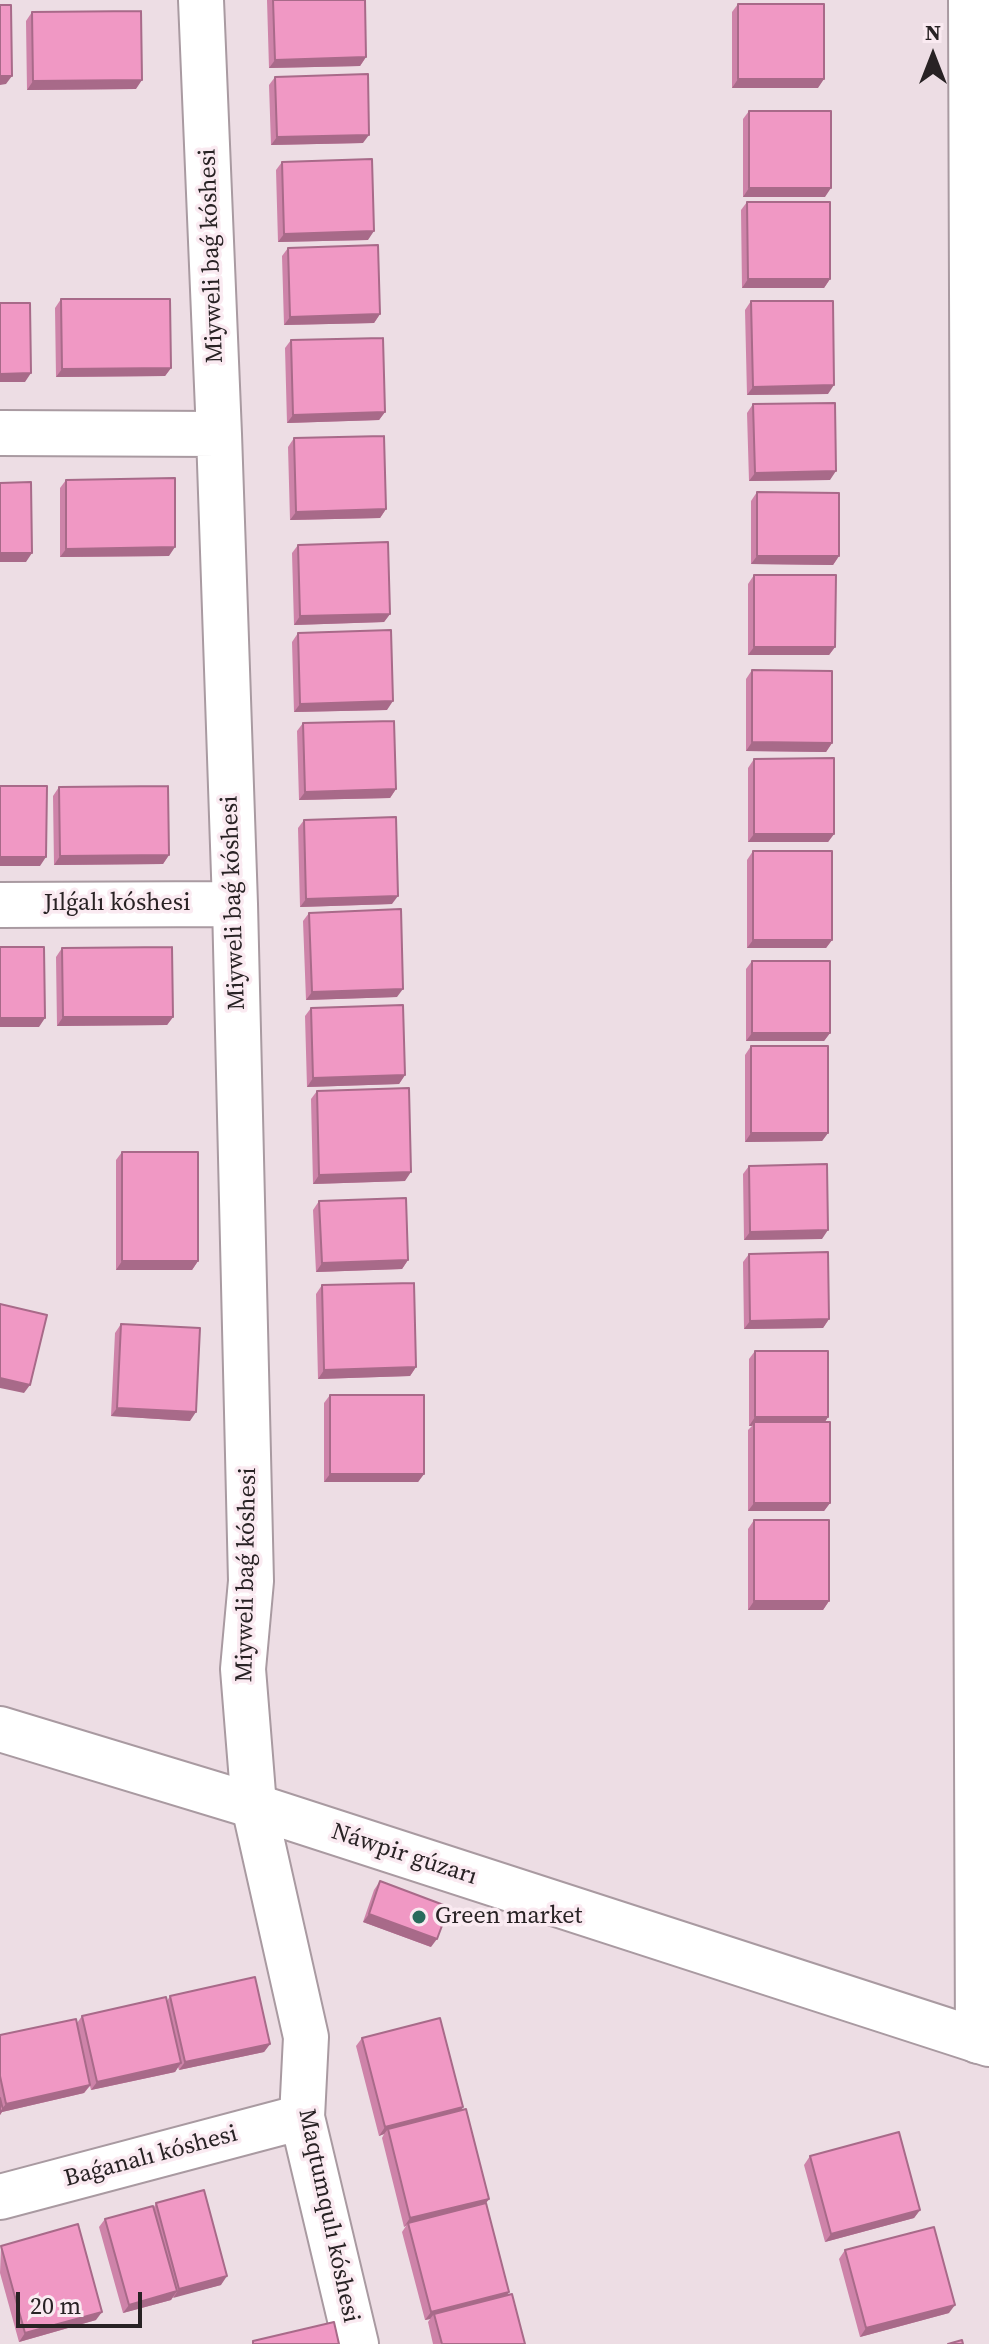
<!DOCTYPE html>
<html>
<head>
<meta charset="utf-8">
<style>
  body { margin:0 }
  #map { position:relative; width:989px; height:2344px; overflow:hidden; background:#eddde4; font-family:"Source Serif 4",serif }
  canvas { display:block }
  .north { position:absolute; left:893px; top:16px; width:80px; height:80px; -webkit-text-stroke:6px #faeaf1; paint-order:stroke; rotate:0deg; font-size:22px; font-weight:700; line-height:32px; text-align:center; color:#282224 }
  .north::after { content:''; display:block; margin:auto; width:28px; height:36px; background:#282224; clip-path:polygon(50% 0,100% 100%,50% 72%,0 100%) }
  .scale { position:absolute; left:16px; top:2292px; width:126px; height:36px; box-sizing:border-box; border:4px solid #282224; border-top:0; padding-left:10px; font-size:24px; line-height:28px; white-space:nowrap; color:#282224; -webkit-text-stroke:6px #faeaf1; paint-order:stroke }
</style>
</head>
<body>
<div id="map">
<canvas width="989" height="2344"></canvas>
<div class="north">N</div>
<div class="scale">20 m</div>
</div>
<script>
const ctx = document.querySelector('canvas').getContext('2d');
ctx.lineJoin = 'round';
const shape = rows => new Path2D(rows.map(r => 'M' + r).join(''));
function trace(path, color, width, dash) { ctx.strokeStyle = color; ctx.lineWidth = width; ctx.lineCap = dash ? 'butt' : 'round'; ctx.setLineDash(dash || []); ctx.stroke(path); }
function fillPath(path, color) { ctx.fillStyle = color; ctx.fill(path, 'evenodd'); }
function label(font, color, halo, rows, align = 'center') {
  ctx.font = font + ' "Source Serif 4",serif'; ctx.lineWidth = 7; ctx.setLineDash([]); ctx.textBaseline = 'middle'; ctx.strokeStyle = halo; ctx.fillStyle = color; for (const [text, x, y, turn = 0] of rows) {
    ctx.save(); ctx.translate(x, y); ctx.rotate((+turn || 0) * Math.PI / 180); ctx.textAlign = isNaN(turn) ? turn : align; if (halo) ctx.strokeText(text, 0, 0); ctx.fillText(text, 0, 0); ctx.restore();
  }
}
const minor = shape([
  [201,0,219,434,235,904,251,1581,243,1669,254,1806,306,2037,302,2117,356,2344],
  [971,0,978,2041],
  [0,433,219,434],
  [0,905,235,904],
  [0,2197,302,2117]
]);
const tertiary = shape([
  [0,1729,254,1806,989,2044]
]);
trace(minor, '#a99aa1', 48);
trace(tertiary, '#a99aa1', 48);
trace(minor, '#fff', 44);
trace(tertiary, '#fff', 44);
fillPath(shape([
  [267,0,365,0,366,57,360,66,269,68],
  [738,4,818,88,732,88,732,12],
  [32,12,136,89,27,90,26,21],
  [275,77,363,143,271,145,269,85],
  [749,111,825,197,743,197,743,119],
  [282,162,368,240,278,242,276,170],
  [747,202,830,279,824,288,742,288,741,210],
  [288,248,380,314,374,323,284,325,282,256],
  [61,299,171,368,165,376,56,377,55,308],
  [751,301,828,394,747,395,745,310],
  [291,340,385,412,379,420,287,423,285,348],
  [753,404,830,480,749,481,747,413],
  [294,438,386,509,380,518,290,520,288,447],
  [66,480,169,556,60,557,60,488],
  [757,492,839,556,833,565,751,564,751,501],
  [298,545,390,614,384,622,294,625,292,553],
  [754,575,835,647,829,655,748,655,748,584],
  [298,633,387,710,294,712,292,642],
  [752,670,832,743,826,752,746,751,746,679],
  [303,723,396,789,390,798,299,800,297,731],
  [754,759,834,834,828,842,748,842,748,768],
  [59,787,169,855,163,864,54,865,53,796],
  [304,820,392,904,300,907,298,828],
  [753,851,832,940,826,948,747,948,747,860],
  [309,913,397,997,306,1000,303,921],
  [62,948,173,1017,167,1025,57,1026,56,957],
  [752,961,830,1033,824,1041,746,1041,746,969],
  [311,1008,405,1075,399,1084,307,1087,305,1016],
  [751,1046,828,1133,822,1141,745,1142,745,1055],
  [317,1091,405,1181,313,1184,311,1099],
  [122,1152,198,1261,192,1270,116,1270,116,1160],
  [749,1166,822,1239,744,1240,743,1174],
  [319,1201,408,1260,402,1269,316,1272,313,1210],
  [749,1254,829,1319,823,1328,744,1329,743,1262],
  [322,1285,416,1367,410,1376,318,1379,316,1294],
  [121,1324,190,1421,111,1416,115,1333],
  [755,1351,828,1417,825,1422,830,1503,824,1511,748,1511,748,1430,752,1426,749,1426,749,1359],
  [330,1395,424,1474,418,1482,324,1482,324,1403],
  [754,1520,829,1601,823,1610,748,1610,748,1529],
  [380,1881,431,1947,363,1922,374,1890],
  [170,1996,270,2044,264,2052,179,2070,178,2067,175,2072,91,2090,90,2086,84,2093,2,2112,0,2115,0,2035,77,2023,82,2016,167,2001],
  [362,2038,463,2107,461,2110,489,2199,485,2204,509,2292,507,2295,525,2344,433,2344,428,2322,430,2319,425,2320,402,2232,406,2226,404,2227,382,2138,384,2134,379,2136,356,2046],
  [810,2156,920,2210,914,2218,825,2242,804,2165],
  [156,2203,221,2285,173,2297,171,2300,123,2313,99,2227,105,2219,154,2207],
  [1,2246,96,2320,19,2342,0,2273],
  [845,2250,949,2313,860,2337,839,2259]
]), '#ce83a9');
fillPath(shape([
  [366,57,360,66,269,68,275,60],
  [0,76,12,76,6,84,0,85],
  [738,79,824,79,818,88,732,88],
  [142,80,136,89,27,90,33,81],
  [369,135,363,143,271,145,277,137],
  [749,188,831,188,825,197,743,197],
  [374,231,368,240,278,242,284,234],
  [748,279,830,279,824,288,742,288],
  [380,314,374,323,284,325,290,317],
  [171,368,165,376,56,377,62,369],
  [31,373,25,382,0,382,0,374],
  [834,385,828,394,747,395,753,387],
  [385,412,379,420,287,423,293,415],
  [836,471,830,480,749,481,755,473],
  [386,509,380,518,290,520,296,512],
  [175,547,169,556,60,557,66,549],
  [0,553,32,553,26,562,0,562],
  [757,556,839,556,833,565,751,564],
  [390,614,384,622,294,625,300,616],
  [754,647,835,647,829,655,748,655],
  [393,701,387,710,294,712,300,704],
  [752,742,832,743,826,752,746,751],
  [396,789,390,798,299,800,305,792],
  [754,834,834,834,828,842,748,842],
  [169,855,163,864,54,865,60,856],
  [0,857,46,857,40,866,0,866],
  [398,896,392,904,300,907,306,899],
  [753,940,832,940,826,948,747,948],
  [403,989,397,997,306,1000,312,992],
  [63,1017,173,1017,167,1025,57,1026],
  [0,1018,45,1018,39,1027,0,1027],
  [752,1033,830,1033,824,1041,746,1041],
  [405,1075,399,1084,307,1087,313,1078],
  [751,1133,828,1133,822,1141,745,1142],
  [411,1172,405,1181,313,1184,319,1175],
  [828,1230,822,1239,744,1240,750,1232],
  [408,1260,402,1269,316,1272,322,1263],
  [122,1261,198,1261,192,1270,116,1270],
  [829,1319,823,1328,744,1329,750,1321],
  [416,1367,410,1376,318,1379,324,1370],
  [0,1378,30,1385,24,1393,0,1388],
  [117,1408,196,1412,190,1421,111,1416],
  [755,1417,828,1417,822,1426,754,1422,752,1426,749,1426],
  [330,1474,424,1474,418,1482,324,1482],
  [754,1503,830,1503,824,1511,748,1511],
  [754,1601,829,1601,823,1610,748,1610],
  [369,1914,437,1939,431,1947,363,1922],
  [270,2044,264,2052,179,2070,185,2062],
  [181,2063,175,2072,91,2090,97,2082],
  [90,2085,84,2093,2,2112,0,2115,0,2111,6,2104],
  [463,2107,457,2116,388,2129,384,2134,379,2136,385,2127],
  [489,2199,483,2207,408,2223,404,2227,410,2218],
  [920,2210,914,2218,825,2242,831,2234],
  [227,2276,221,2285,173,2298,179,2289],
  [177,2291,171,2300,123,2313,129,2305],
  [509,2292,503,2301,434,2314,430,2319,425,2320,431,2312],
  [955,2305,949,2313,860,2337,866,2328],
  [102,2312,96,2320,19,2342,25,2333]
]), '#a86a89');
const building = shape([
  [273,0,365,0,366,57,275,60,273,0],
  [738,4,824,4,824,79,738,79,738,4],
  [0,5,11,5,12,76,0,76,0,5],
  [141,11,142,80,33,81,32,12,141,11],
  [368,74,369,135,277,137,275,77,368,74],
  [749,111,831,111,831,188,749,188,749,111],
  [372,159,374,231,284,234,282,162,372,159],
  [747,202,830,202,830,279,748,279,747,202],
  [378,245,380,314,290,317,288,248,378,245],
  [61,299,170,299,171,368,62,369,61,299],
  [751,301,833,301,834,385,753,387,751,301],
  [0,303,30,303,31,373,0,374,0,303],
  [383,338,385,412,293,415,291,340,383,338],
  [835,403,836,471,755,473,753,404,835,403],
  [384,436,386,509,296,512,294,438,384,436],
  [175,478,175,547,66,549,66,480,175,478],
  [31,482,32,553,0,553,0,483,31,482],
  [757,492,839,493,839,556,757,556,757,492],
  [388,542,390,614,300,616,298,545,388,542],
  [754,575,836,575,835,647,754,647,754,575],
  [391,630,393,701,300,704,298,633,391,630],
  [752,670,832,671,832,743,752,742,752,670],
  [394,721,396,789,305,792,303,723,394,721],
  [834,758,834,834,754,834,754,759,834,758],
  [0,786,47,786,46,857,0,857,0,786],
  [168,786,169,855,60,856,59,787,168,786],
  [396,817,398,896,306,899,304,820,396,817],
  [753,851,832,851,832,940,753,940,753,851],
  [401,909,403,989,312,992,309,913,401,909],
  [0,947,44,947,45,1018,0,1018,0,947],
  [172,947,173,1017,63,1017,62,948,172,947],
  [752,961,830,961,830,1033,752,1033,752,961],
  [403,1005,405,1075,313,1078,311,1008,403,1005],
  [751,1046,828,1046,828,1133,751,1133,751,1046],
  [409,1088,411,1172,319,1175,317,1091,409,1088],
  [122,1152,198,1152,198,1261,122,1261,122,1152],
  [827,1164,828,1230,750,1232,749,1166,827,1164],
  [406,1198,408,1260,322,1263,319,1201,406,1198],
  [828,1252,829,1319,750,1321,749,1254,828,1252],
  [414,1283,416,1367,324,1370,322,1285,414,1283],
  [0,1304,47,1315,30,1385,0,1378,0,1304],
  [121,1324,200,1328,196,1412,117,1408,121,1324],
  [755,1351,828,1351,828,1417,755,1417,755,1351],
  [330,1395,424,1395,424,1474,330,1474,330,1395],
  [754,1422,830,1422,830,1503,754,1503,754,1422],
  [754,1520,829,1520,829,1601,754,1601,754,1520],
  [380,1881,449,1907,437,1939,369,1914,380,1881],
  [255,1977,270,2044,185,2062,170,1996,255,1977],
  [166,1997,181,2063,97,2082,82,2016,166,1997],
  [440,2018,463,2107,385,2127,362,2038,440,2018],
  [76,2019,90,2085,6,2104,0,2076,0,2035,76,2019],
  [0,2098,3,2110,0,2111,0,2098],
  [466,2109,489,2199,410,2218,388,2129,466,2109],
  [899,2132,920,2210,831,2234,810,2156,899,2132],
  [204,2190,227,2276,179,2289,156,2203,204,2190],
  [486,2203,509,2292,431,2312,408,2223,486,2203],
  [153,2206,177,2291,129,2305,105,2219,153,2206],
  [78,2224,102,2312,25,2333,1,2246,78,2224],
  [934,2227,955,2305,866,2328,845,2250,934,2227],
  [512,2294,525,2344,442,2344,434,2314,512,2294],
  [334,2322,339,2344,253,2344,253,2341,334,2322],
  [962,2340,963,2344,948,2344,962,2340]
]);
fillPath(building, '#f098c4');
trace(building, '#a86a89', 2);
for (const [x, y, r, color] of [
  [419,1917,8,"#286b5c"]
]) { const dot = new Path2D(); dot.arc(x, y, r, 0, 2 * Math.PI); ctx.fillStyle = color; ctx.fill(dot); trace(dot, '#faeaf1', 3); }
label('24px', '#282224', '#faeaf1', [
  ["Miyweli baǵ kóshesi",212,256,-92],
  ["Miyweli baǵ kóshesi",234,903,-92],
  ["Jılǵalı kóshesi",117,904],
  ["Miyweli baǵ kóshesi",247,1575,-89],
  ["Náwpir gúzarı",404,1855,18],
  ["Baǵanalı kóshesi",151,2157,-15],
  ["Maqtumqulı kóshesi",328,2216,78]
]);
label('24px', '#282224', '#faeaf1', [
  ["Green market",435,1917]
], 'left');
</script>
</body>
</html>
